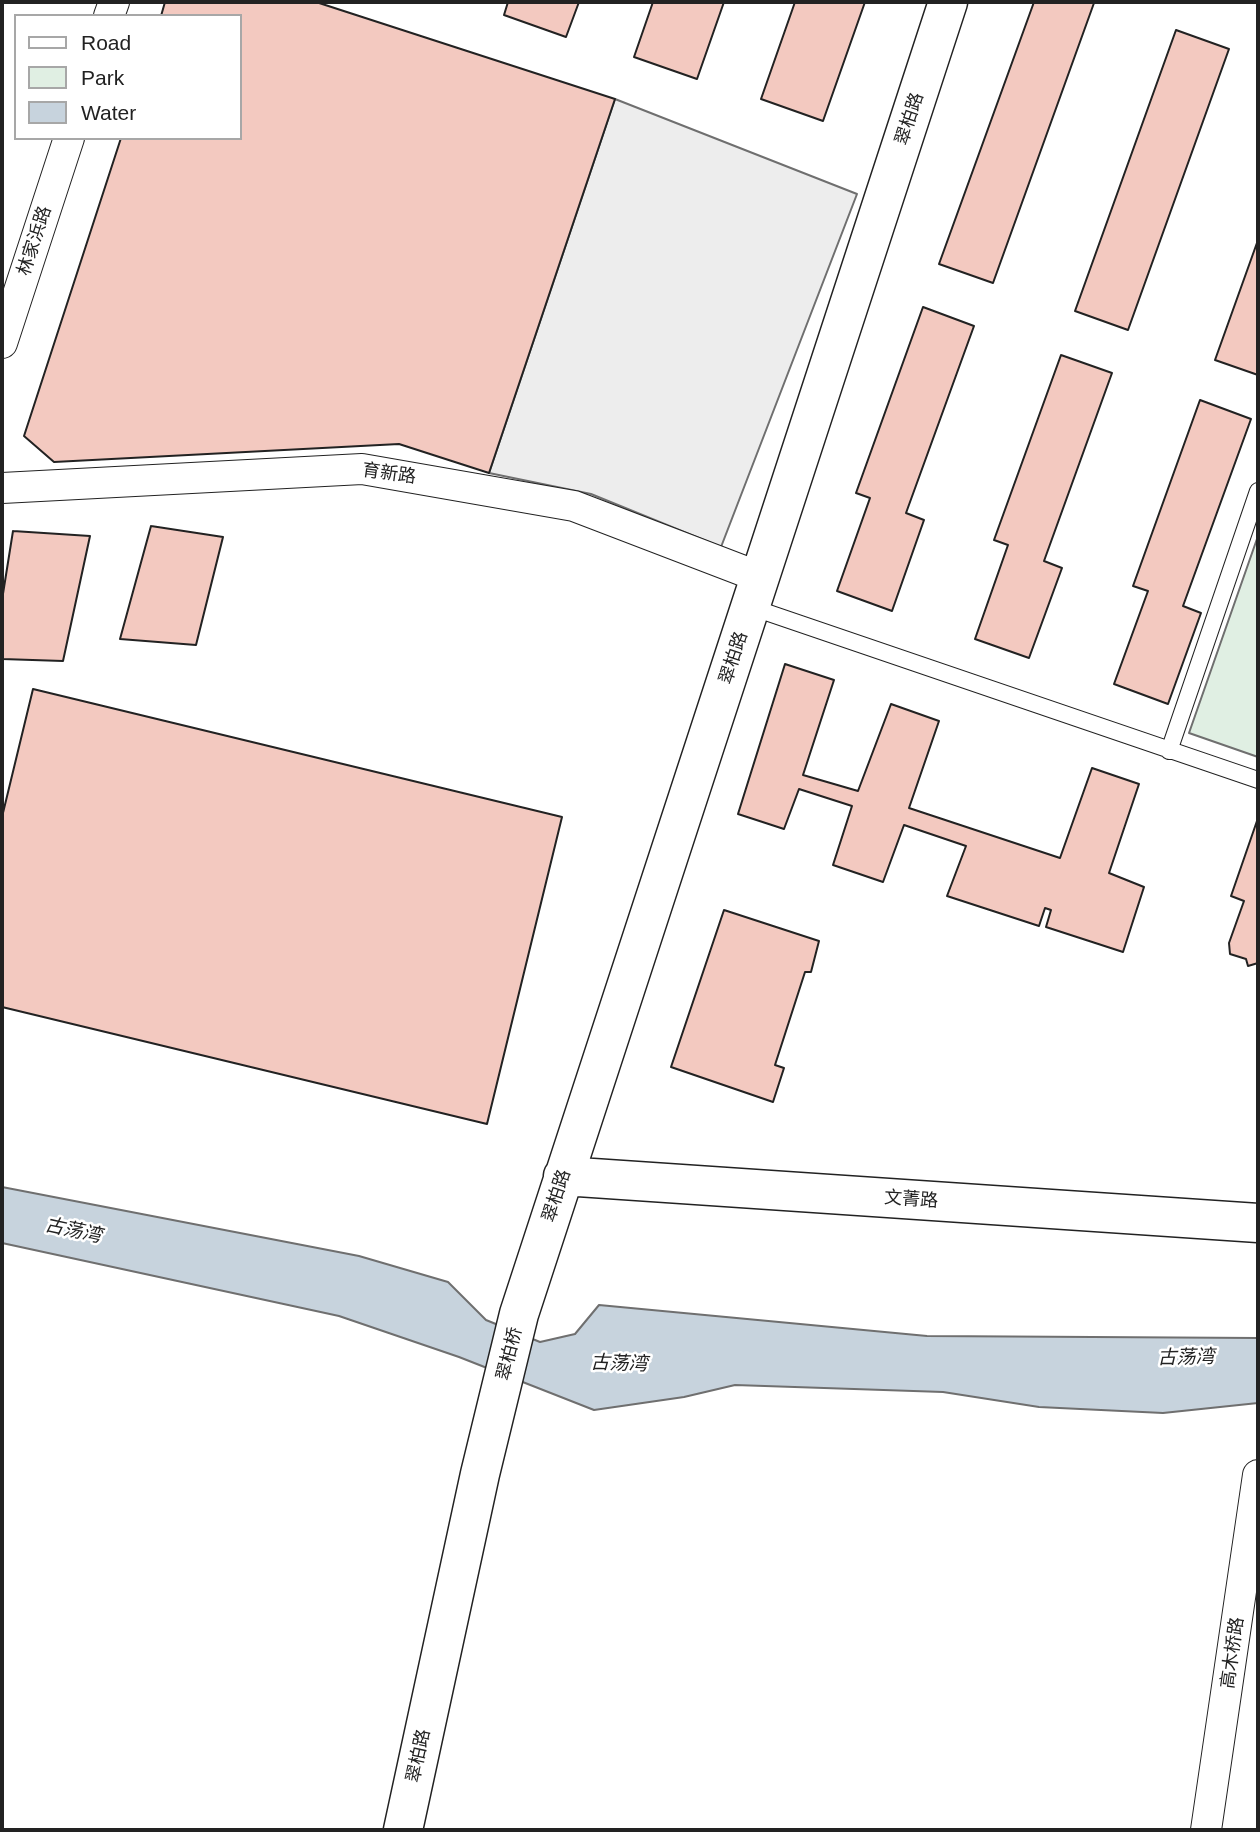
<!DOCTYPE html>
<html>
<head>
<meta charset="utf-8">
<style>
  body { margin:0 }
  #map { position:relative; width:1260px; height:1832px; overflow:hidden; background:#fff; font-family:Helvetica,sans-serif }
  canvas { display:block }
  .frame { position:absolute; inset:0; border:4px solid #222; pointer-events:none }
  .legend { position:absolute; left:14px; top:14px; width:228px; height:126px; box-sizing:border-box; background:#fff; border:2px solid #a7a7a7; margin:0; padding:9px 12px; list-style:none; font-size:21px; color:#222 }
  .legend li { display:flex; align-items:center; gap:14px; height:35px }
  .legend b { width:35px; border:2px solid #a7a7a7 }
</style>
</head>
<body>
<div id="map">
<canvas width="1260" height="1832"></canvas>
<div class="frame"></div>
<ul class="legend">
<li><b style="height:9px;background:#fff"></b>Road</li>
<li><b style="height:19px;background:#e0efe3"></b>Park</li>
<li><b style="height:19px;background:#c7d3dd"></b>Water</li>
</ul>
</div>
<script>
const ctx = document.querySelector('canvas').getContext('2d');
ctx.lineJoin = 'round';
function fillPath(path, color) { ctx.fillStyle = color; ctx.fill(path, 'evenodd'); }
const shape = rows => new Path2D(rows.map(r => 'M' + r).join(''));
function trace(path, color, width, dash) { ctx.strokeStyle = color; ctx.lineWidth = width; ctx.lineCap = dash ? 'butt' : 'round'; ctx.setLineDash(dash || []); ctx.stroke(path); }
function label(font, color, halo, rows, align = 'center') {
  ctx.font = font + ' Helvetica,"Noto Sans SC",sans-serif'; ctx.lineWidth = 5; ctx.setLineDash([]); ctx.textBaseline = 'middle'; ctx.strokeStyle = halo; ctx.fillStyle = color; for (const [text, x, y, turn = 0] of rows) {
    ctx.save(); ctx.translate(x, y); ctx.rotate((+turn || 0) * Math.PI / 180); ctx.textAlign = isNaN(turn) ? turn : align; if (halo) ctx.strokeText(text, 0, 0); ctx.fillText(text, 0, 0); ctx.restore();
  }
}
const green = shape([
  [1258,536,1258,757,1189,733,1258,536]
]);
fillPath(green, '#e0efe3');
trace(green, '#6f6f6f', 2);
const parking = shape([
  [615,99,857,194,721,547,591,494,489,473,615,99]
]);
fillPath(parking, '#ededed');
trace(parking, '#6f6f6f', 2);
const water = shape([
  [2,1187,359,1256,448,1282,486,1320,540,1342,575,1334,599,1305,927,1336,1258,1338,1258,1403,1163,1413,1039,1407,943,1392,735,1385,684,1397,594,1410,459,1357,339,1316,2,1243,2,1187]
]);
fillPath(water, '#c7d3dd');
trace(water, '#6f6f6f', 2);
const building = shape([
  [165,2,316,2,615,99,489,473,399,444,54,462,24,436,121,138,240,138,240,16,161,16,165,2],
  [508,2,579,2,566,37,504,15,508,2],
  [653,2,724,2,697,79,634,57,653,2],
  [795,2,865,2,823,121,761,99,795,2],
  [1034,2,1094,3,993,283,939,264,1034,2],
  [1176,30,1229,49,1128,330,1075,311,1176,30],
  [1258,240,1258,375,1215,360,1258,240],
  [923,307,974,326,906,513,924,520,892,611,837,591,870,498,856,493,923,307],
  [1061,355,1112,373,1044,561,1062,568,1029,658,975,639,1008,545,994,540,1061,355],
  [1200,400,1251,419,1183,606,1201,613,1168,704,1114,684,1148,591,1133,586,1200,400],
  [151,526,223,537,196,645,120,639,151,526],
  [13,531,90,536,63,661,2,659,2,600,13,531],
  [785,664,834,680,803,775,858,791,891,704,939,721,909,808,1060,858,1092,768,1139,784,1109,873,1144,887,1123,952,1046,927,1051,910,1045,908,1039,926,947,896,966,846,904,825,883,882,833,865,852,806,799,789,784,829,738,814,785,664],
  [33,689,562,817,487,1124,2,1007,2,817,33,689],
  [1258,818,1258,963,1248,966,1246,959,1230,954,1229,943,1244,901,1231,896,1258,818],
  [724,910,819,941,811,972,805,972,775,1065,784,1068,773,1102,671,1067,724,910]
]);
fillPath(building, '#f3c9c0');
trace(building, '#222', 2);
const lane = shape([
  [751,607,1258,780],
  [1169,751,1258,491]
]);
const street = shape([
  [109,16,114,2],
  [2,343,69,138],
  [2,488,362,469,574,506,762,578],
  [1206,1830,1258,1475]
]);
const secondary = shape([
  [563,1176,1258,1223],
  [403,1830,480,1474,519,1314,948,2]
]);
trace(lane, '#222', 18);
trace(street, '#222', 32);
trace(secondary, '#222', 41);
trace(lane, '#fff', 16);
trace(street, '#fff', 30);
trace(secondary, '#fff', 38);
label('18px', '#222', '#fff', [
  ["翠柏路",910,119,-72],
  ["林家浜路",35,241,-72],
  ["育新路",389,474,8],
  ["翠柏路",734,658,-72],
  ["翠柏路",557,1196,-72],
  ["文菁路",911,1200,4],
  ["翠柏桥",510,1354,-76],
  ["高木桥路",1233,1653,-82],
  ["翠柏路",419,1756,-78]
]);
label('italic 19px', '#222', '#fff', [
  ["古荡湾",73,1231,12],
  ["古荡湾",1186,1358,-1],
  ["古荡湾",619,1364,2]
]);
</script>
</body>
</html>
